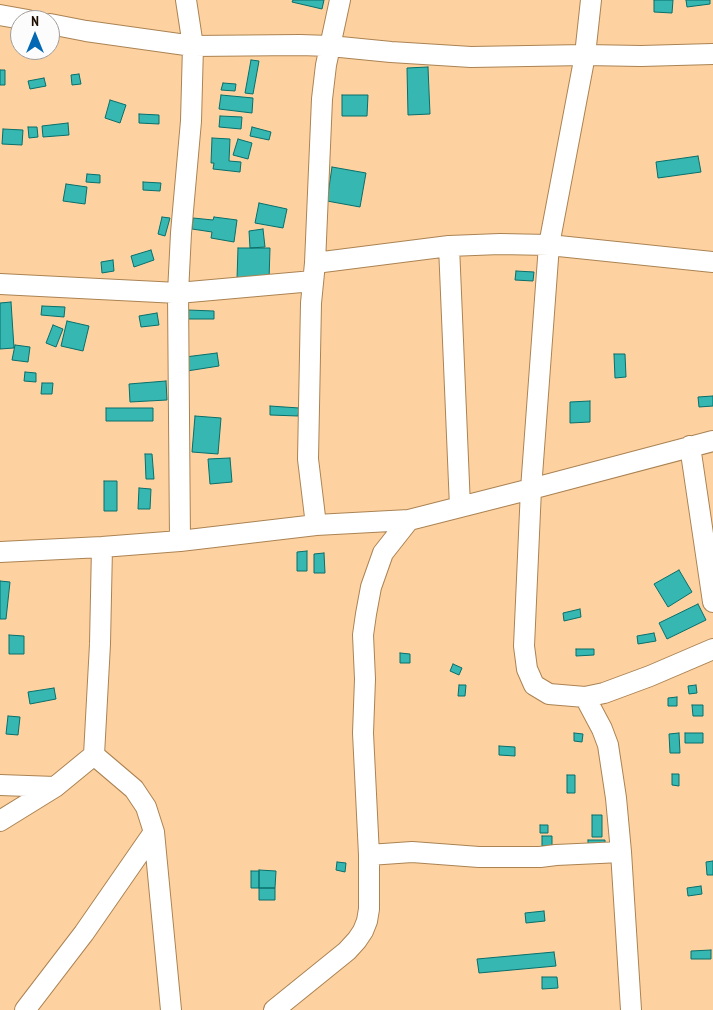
<!DOCTYPE html>
<html>
<head>
<meta charset="utf-8">
<style>
  body { margin:0 }
  #map { position:relative; width:713px; height:1010px; overflow:hidden; background:#fed2a0; font-family:"PT Sans Narrow",sans-serif }
  canvas { display:block }
  .north { position:absolute; left:10px; top:10px; width:50px; height:50px; box-sizing:border-box; background:#fcfcfc; border:1px solid #a29c97; border-radius:50%; rotate:0deg; font-size:14px; font-weight:700; line-height:20px; text-align:center; color:#1c0d00 }
  .north::after { content:''; display:block; margin:auto; width:18px; height:22px; background:#0268b4; clip-path:polygon(50% 0,100% 100%,50% 72%,0 100%) }
</style>
</head>
<body>
<div id="map">
<canvas width="713" height="1010"></canvas>
<div class="north">N</div>
</div>
<script>
const ctx = document.querySelector('canvas').getContext('2d');
ctx.lineJoin = 'round';
function fillPath(path, color) { ctx.fillStyle = color; ctx.fill(path, 'evenodd'); }
const shape = rows => new Path2D(rows.map(r => 'M' + r).join(''));
function trace(path, color, width, dash) { ctx.strokeStyle = color; ctx.lineWidth = width; ctx.lineCap = dash ? 'butt' : 'round'; ctx.setLineDash(dash || []); ctx.stroke(path); }
const building = shape([
  [293,0,324,0,322,9,292,2,293,0],
  [654,0,673,0,672,13,654,12,654,0],
  [686,0,710,0,710,4,687,7,686,0],
  [251,60,259,61,253,94,245,93,251,60],
  [428,67,430,114,408,115,407,68,428,67],
  [0,70,5,70,5,85,0,85,0,70],
  [79,74,81,84,72,85,71,75,79,74],
  [44,78,46,86,30,89,28,81,44,78],
  [223,83,236,84,235,91,221,90,223,83],
  [221,95,253,98,252,113,219,109,221,95],
  [342,95,368,95,367,116,342,116,342,95],
  [110,100,126,105,120,123,105,118,110,100],
  [139,114,159,115,159,124,139,123,139,114],
  [220,116,242,117,241,129,219,127,220,116],
  [68,123,69,135,43,137,42,126,68,123],
  [28,127,37,127,38,137,29,138,28,127],
  [252,127,271,132,269,140,250,136,252,127],
  [3,129,23,130,22,145,2,144,3,129],
  [212,138,230,139,229,161,241,162,240,172,213,169,214,163,211,163,212,138],
  [238,139,252,143,248,159,233,155,238,139],
  [698,156,701,172,658,178,656,162,698,156],
  [332,167,366,173,360,207,327,201,332,167],
  [87,174,100,175,100,183,86,182,87,174],
  [143,182,161,183,160,191,143,190,143,182],
  [66,184,87,187,85,204,63,201,66,184],
  [259,203,287,209,283,228,255,223,259,203],
  [162,217,170,218,165,236,158,234,162,217],
  [214,217,237,220,234,242,211,238,212,232,192,229,193,218,213,220,214,217],
  [263,229,265,247,250,248,249,231,263,229],
  [238,248,270,248,269,280,237,279,238,248],
  [151,250,154,260,134,267,131,256,151,250],
  [113,260,114,271,102,273,101,262,113,260],
  [516,271,534,272,533,281,515,280,516,271],
  [11,302,14,348,0,349,0,303,11,302],
  [42,306,65,307,64,317,41,315,42,306],
  [188,310,214,311,214,319,188,319,188,310],
  [157,313,159,325,141,327,139,316,157,313],
  [67,321,89,326,83,351,61,346,67,321],
  [53,325,63,329,56,347,46,343,53,325],
  [15,345,30,347,28,362,12,360,15,345],
  [217,353,219,366,187,371,185,357,217,353],
  [614,354,625,354,626,377,615,378,614,354],
  [25,372,36,373,36,382,24,381,25,372],
  [166,381,167,400,130,402,129,384,166,381],
  [42,383,53,383,52,394,41,394,42,383],
  [713,396,713,406,699,407,698,397,713,396],
  [590,401,590,422,570,423,570,402,590,401],
  [270,406,299,408,298,416,270,415,270,406],
  [106,408,153,408,153,421,106,421,106,408],
  [195,416,221,418,218,454,192,452,195,416],
  [145,454,152,454,154,479,146,479,145,454],
  [230,458,232,482,210,484,208,459,230,458],
  [104,481,117,481,117,511,104,511,104,481],
  [139,488,151,489,150,509,138,509,139,488],
  [307,551,307,571,297,571,297,552,307,551],
  [324,553,325,573,314,573,314,554,324,553],
  [679,570,692,592,668,607,654,584,679,570],
  [0,581,10,582,6,619,0,619,0,581],
  [698,604,706,620,667,639,659,623,698,604],
  [580,609,581,617,564,621,563,613,580,609],
  [654,633,656,641,638,644,637,636,654,633],
  [9,635,24,636,24,654,9,654,9,635],
  [576,649,594,649,594,655,576,656,576,649],
  [400,653,410,654,410,663,400,663,400,653],
  [453,664,462,668,459,675,450,671,453,664],
  [459,685,466,685,465,696,458,696,459,685],
  [696,685,697,693,689,694,688,686,696,685],
  [54,688,56,699,30,704,28,692,54,688],
  [677,697,677,706,668,706,668,698,677,697],
  [692,705,703,705,703,716,693,716,692,705],
  [8,716,20,717,18,735,6,734,8,716],
  [574,733,583,734,582,742,574,741,574,733],
  [679,733,680,753,670,753,669,734,679,733],
  [685,733,703,733,703,743,685,743,685,733],
  [499,746,515,747,515,756,499,755,499,746],
  [672,774,679,774,679,786,672,785,672,774],
  [567,775,575,775,575,793,567,793,567,775],
  [592,815,602,815,602,837,592,837,592,815],
  [540,825,548,825,548,833,540,833,540,825],
  [542,836,552,836,552,846,542,846,542,836],
  [588,840,605,840,605,849,588,849,588,840],
  [713,861,713,875,707,875,706,862,713,861],
  [337,862,346,863,345,872,336,870,337,862],
  [259,870,276,871,275,888,259,888,259,870],
  [251,871,259,871,259,888,251,888,251,871],
  [701,886,702,894,688,896,687,888,701,886],
  [259,888,275,888,275,900,259,900,259,888],
  [544,911,545,921,526,923,525,913,544,911],
  [711,950,711,959,691,959,691,951,711,950],
  [554,952,556,966,479,973,477,959,554,952],
  [542,977,557,977,558,988,542,989,542,977]
]);
fillPath(building, '#36b7b1');
trace(building, '#096e6a', 1);
const minor = shape([
  [591,0,585,55,549,245,531,489,524,646,527,669,534,685,549,694,585,697,604,693,650,676,713,649],
  [0,15,28,20],
  [50,24,86,31,193,46,300,45,330,46,391,52,471,57,585,55,641,56,713,54],
  [449,246,460,507],
  [315,263,449,246,500,244,549,245,713,262],
  [0,284,178,293,313,281],
  [690,446,713,602],
  [316,525,308,459,311,303,315,263,322,99,326,65,340,0],
  [180,541,178,293,181,233,191,121,193,46,186,0],
  [0,552,102,547,180,541,316,525,409,520,531,489,713,441],
  [585,697,602,729,608,745,616,798,621,852,631,1010],
  [0,785,55,787],
  [0,821,55,787,94,755,100,644,102,547],
  [154,832,171,1010],
  [369,855,363,733,365,679,363,635,366,614,371,587,383,553,409,520],
  [25,1010,84,933,154,832,146,807,134,789,94,755],
  [274,1010,347,951,357,940,363,931,367,921,369,909,369,855,412,852,479,857,540,857,556,855,621,852]
]);
trace(minor, '#ab8353', 22);
trace(minor, '#fff', 20);
</script>
</body>
</html>
